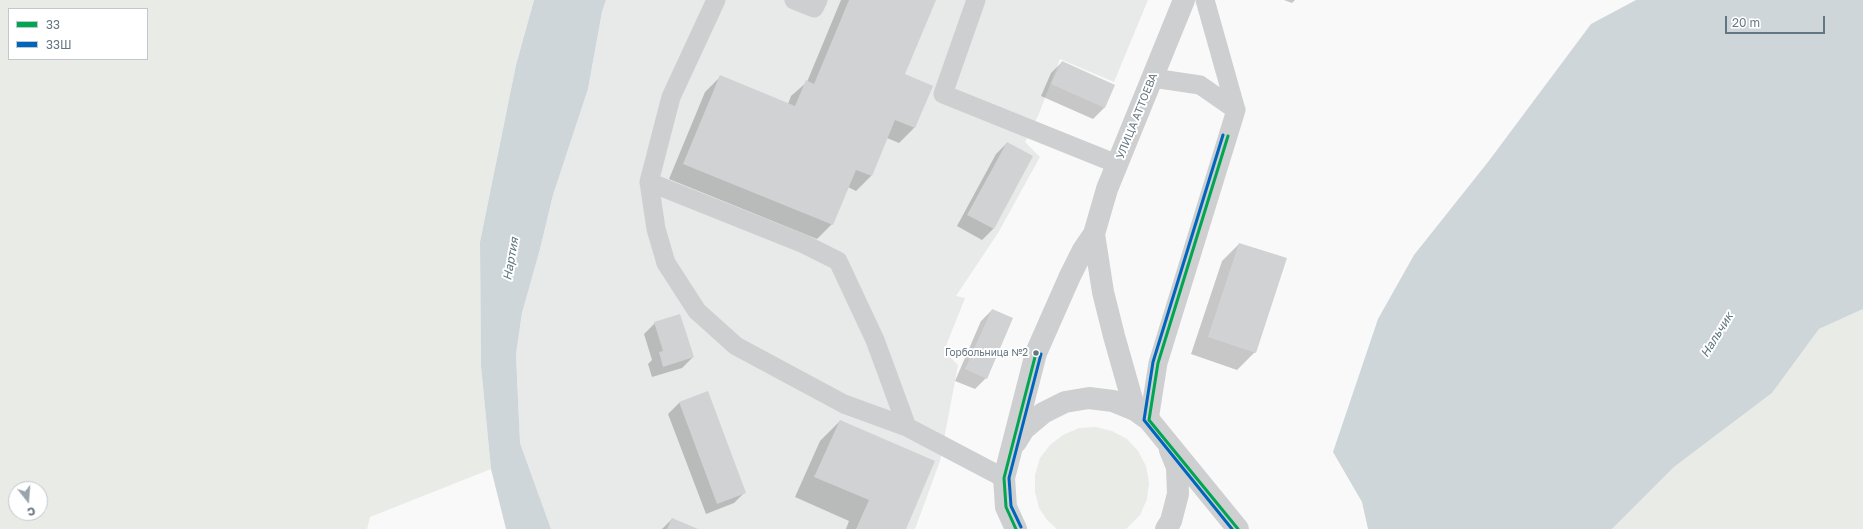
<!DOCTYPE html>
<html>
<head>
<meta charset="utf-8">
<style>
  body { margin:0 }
  #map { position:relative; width:1863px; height:529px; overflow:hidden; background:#f9f9f9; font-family:"Golos Text",sans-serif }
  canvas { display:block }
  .legend { position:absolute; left:8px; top:8px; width:140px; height:52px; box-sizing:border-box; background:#fff; border:1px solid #c1c8cd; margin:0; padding:5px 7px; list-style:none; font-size:12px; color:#657683 }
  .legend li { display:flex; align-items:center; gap:8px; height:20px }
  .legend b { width:20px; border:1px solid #c1c8cd }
  .north { position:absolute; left:8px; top:481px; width:40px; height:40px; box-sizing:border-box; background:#fff; border:1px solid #c1c8cd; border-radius:50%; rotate:163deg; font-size:11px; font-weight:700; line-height:16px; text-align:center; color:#657683 }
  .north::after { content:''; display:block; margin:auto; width:14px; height:18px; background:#99a4ac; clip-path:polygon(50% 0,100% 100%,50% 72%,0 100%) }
  .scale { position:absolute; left:1725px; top:16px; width:100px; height:18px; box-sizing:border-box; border:2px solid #657683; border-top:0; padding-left:5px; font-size:12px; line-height:14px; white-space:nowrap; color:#657683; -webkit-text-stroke:3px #fff; paint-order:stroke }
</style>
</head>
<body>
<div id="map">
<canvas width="1863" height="529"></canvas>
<ul class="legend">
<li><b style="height:5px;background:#00a651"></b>33</li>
<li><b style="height:5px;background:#0065bd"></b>33Ш</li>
</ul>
<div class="north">С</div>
<div class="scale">20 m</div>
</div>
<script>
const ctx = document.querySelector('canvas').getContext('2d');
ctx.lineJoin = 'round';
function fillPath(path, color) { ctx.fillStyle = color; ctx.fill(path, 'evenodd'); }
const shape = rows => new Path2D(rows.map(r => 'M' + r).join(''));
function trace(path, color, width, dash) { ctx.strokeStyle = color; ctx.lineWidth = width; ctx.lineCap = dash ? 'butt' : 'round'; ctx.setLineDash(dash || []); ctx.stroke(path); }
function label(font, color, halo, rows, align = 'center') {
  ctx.font = font + ' "Golos Text",sans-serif'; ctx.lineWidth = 4; ctx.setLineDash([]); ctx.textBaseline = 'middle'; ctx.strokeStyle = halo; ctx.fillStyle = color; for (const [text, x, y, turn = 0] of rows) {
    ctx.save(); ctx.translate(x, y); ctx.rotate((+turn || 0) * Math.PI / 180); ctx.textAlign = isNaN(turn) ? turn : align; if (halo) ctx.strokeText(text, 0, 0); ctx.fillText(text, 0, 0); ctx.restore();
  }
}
fillPath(shape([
  [606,0,1148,0,1114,82,1060,59,1038,116,1025,142,1040,157,998,233,956,296,965,298,944,351,958,365,940,461,915,529,551,529,520,443,516,354,522,313,540,249,553,195,588,89,602,12]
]), '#e8e9e9');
fillPath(shape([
  [0,0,534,0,516,65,480,242,481,366,491,469,370,517,367,529,0,529],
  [9,9,147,9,147,59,9,59],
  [16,489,40,489,40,513,16,513],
  [1863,309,1863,529,1612,529,1674,467,1772,393,1819,329],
  [1096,427,1112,431,1127,439,1138,451,1146,466,1149,483,1147,499,1140,515,1126,529,1057,529,1047,520,1039,508,1035,492,1035,475,1040,458,1050,445,1063,435,1079,428]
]), '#e8ebe6');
fillPath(shape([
  [534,0,606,0,602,12,588,89,553,195,540,249,522,313,516,354,520,443,551,529,506,529,491,469,481,366,480,242,516,65],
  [1636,0,1863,0,1863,309,1819,329,1772,393,1674,467,1612,529,1368,529,1362,502,1333,452,1378,319,1414,255,1488,162,1591,24]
]), '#ced6d9');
fillPath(shape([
  [841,0,935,0,904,75,932,86,914,128,899,143,887,138,871,176,856,191,848,187,832,224,817,239,669,179,705,92,720,77,788,104,791,96,807,82],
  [1284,0,1295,0,1292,3],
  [1062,62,1114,85,1104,108,1093,119,1041,96,1051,73],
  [1007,143,1032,156,993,229,982,240,957,226,996,154],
  [1239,244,1255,352,1237,370,1191,354,1222,261],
  [992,310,986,378,975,389,955,381,981,321],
  [655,323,693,357,682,368,652,377,648,364,652,360,644,334],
  [707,392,745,492,734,503,706,514,668,414,679,403],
  [840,421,905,529,846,529,849,521,795,497,820,441],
  [672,519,695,529,662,529]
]), '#0003');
fillPath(shape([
  [849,0,936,0,905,74,933,86,915,128,895,120,872,176,856,170,833,225,683,164,720,75,795,106,806,80,814,84],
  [1062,61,1115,85,1105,108,1051,84],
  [1007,142,1033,156,994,229,967,215],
  [1239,243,1287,258,1256,353,1208,337],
  [992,309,1013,318,987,379,965,369],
  [680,314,694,357,663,367,659,352,663,351,654,322],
  [708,391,746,493,717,504,679,402],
  [840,420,935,461,906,529,856,529,869,500,814,477],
  [672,518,698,529,667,529]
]), '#d0d2d3');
trace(shape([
  [716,0,671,97,649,182,656,229,666,263,697,311,736,346,844,404,907,427,1004,478],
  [794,0,814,8,818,0],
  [976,0,943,94,1117,164],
  [1205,0,1236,110],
  [649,182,804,244,838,261,875,340,907,427],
  [1149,420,1158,363,1236,110,1200,85,1153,78]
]), '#cecfd0', 19);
trace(shape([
  [1094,234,1103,292,1114,336,1135,410],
  [1016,442,1024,429,1043,413,1065,402,1089,398,1113,401,1135,410,1149,420,1238,529],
  [1016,529,1006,507,1004,478,1036,353,1070,276,1083,250,1094,234,1107,189,1184,0],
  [1166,529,1171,521,1178,494,1177,467,1170,450]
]), '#cecfd0', 22);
trace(shape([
  [1228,136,1158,363,1149,420,1238,529],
  [1016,529,1006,507,1004,478,1036,353]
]), '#00a651', 3);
trace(shape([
  [1223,135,1153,362,1144,420,1232,529],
  [1021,527,1011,506,1009,478,1041,354]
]), '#0065bd', 3);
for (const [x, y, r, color] of [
  [1036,353,3.5,"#657683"]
]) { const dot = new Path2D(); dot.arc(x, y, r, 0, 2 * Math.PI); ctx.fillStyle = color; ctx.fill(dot); trace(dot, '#fff', 1.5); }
label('10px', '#657683', '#fff', [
  ["Горбольница №2",1028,353]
], 'right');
label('11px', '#657683', '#fff', [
  ["УЛИЦА АТТОЕВА",1137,116,-68]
]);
label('italic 12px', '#60757c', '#fff', [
  ["Нартия",511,259,-80],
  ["Нальчик",1717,335,-58]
]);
</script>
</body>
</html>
